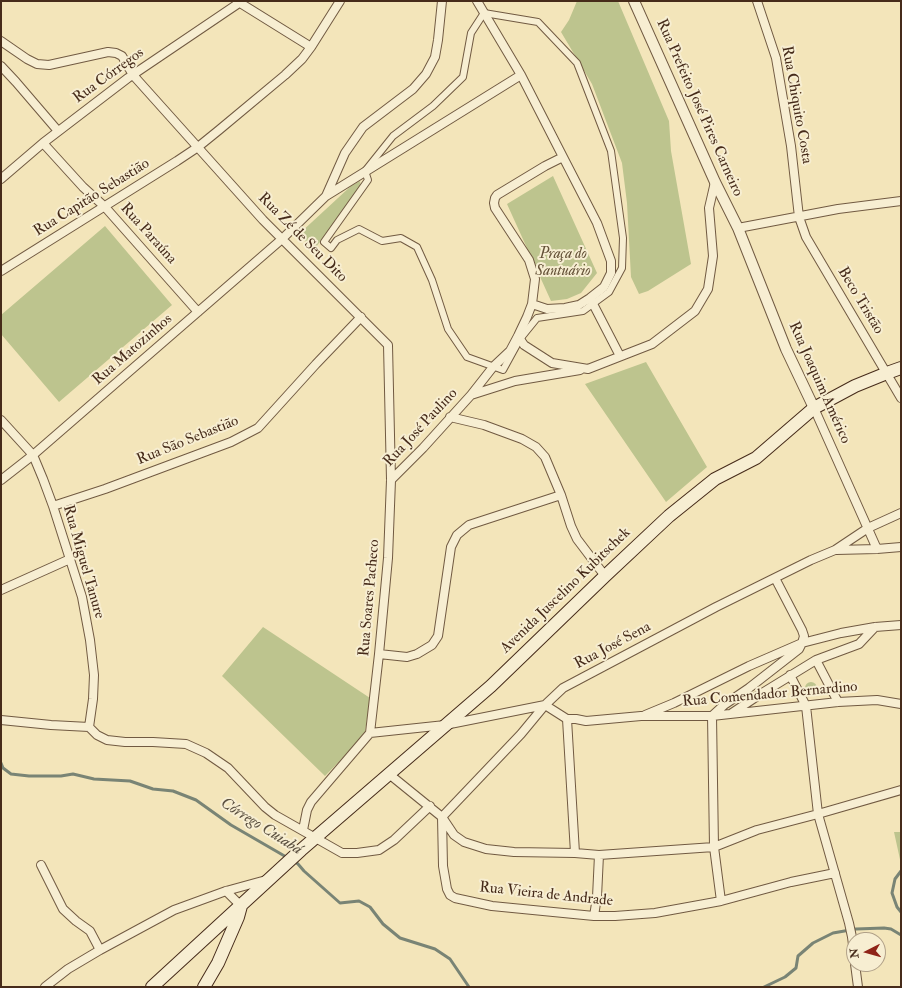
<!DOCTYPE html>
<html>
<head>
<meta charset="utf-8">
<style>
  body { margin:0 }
  #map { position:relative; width:902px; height:988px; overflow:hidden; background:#f3e5ba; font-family:"IM FELL Double Pica",serif }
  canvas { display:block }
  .frame { position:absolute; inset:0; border:2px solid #462b1a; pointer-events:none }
  .north { position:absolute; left:846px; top:932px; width:40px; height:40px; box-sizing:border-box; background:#f7eed2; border:1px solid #b0a088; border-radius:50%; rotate:264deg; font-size:11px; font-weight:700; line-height:16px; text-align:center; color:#462b1a }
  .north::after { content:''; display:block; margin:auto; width:14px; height:18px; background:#8f2418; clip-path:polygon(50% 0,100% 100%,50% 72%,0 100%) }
</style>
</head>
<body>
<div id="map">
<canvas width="902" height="988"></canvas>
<div class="frame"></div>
<div class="north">N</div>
</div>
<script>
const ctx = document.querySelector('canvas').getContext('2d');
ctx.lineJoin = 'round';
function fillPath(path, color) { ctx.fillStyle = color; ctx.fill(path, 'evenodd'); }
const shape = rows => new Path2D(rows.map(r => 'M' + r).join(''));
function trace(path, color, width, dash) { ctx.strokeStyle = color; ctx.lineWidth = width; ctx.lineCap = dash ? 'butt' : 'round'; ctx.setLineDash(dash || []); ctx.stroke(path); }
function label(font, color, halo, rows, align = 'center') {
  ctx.font = font + ' "IM FELL Double Pica",serif'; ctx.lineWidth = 4; ctx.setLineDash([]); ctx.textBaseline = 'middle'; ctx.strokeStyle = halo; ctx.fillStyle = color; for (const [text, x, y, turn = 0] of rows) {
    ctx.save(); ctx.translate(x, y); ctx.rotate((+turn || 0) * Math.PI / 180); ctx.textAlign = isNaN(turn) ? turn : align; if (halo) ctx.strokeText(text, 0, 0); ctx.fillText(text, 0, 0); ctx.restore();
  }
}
fillPath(shape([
  [577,1,618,1,669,121,671,151,691,264,648,291,639,294,631,277,627,203,622,163,592,84,561,32,569,20],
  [553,176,597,273,581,293,567,299,551,301,507,204],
  [360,181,361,187,313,251,299,234,351,186],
  [105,226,172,305,59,402,1,334,1,315],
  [646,362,707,467,666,502,585,384],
  [263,627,370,698,365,732,363,737,325,776,222,676],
  '805 688a6 6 0 1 1 12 0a6 6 0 1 1-12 0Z',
  [894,832,901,832,901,864]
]), '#bdc48e');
trace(shape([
  [1,763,3,768,11,774,29,776,61,776,73,774,94,779,130,781,153,789,173,791,196,800,231,825,288,858],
  [294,861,298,864,304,871,340,903,359,901,370,907,383,924,400,938,435,949,450,959,469,987],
  [901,871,895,879,892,893,897,907,901,912],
  [764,987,785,977,796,968,798,956,813,943,833,933,856,929,884,928,891,929,901,935]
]), '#798475', 3);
const pedestrian = shape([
  [484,13,538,22,577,63,611,151,623,238,622,268,609,292,583,311,537,318,520,339,503,370,467,357,448,329,432,280,417,247,401,238,382,241,359,229,337,240,331,248,324,242,368,180,365,171,393,136,433,106,463,77,471,33,484,13]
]);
const minor = shape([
  [237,1,311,47],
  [477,1,521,75,563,157,597,223,611,261,611,273,604,287,590,298,579,305,565,308,547,309,532,304],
  [757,1,776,58,791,146,799,217,806,237,901,398],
  [1,41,27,59,37,64,49,65,108,52,116,53,122,56,133,75,263,220,388,345,391,480,388,558,379,654,370,733,311,802,307,810,303,830],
  [1,66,16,82,58,131],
  [43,143,83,187,105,207,198,312],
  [1,179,43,143,128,78,239,3],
  [326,196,521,75],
  [738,228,838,209,901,201],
  [1,271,177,161,198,147,219,130,285,75,302,59,311,47,340,1],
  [590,298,620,356],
  [518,336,524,345,552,363,588,369,652,344,695,311,708,289,713,256,709,208,715,182],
  [471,395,493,367,510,351,518,336,527,317,532,304,535,279,529,260,495,208,494,203,495,198,497,195,545,166,563,157],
  [814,408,877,549],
  [450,417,484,425,522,439,536,447,545,457,561,495,571,526,577,539,605,576],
  [1,420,33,455,43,479,53,506,82,597,90,640,94,675,93,699,89,727],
  [1,480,33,455,282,239,326,196,345,153,363,127,413,89,426,74,435,57,438,40,442,1],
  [391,480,423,448,471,395,515,381,580,370],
  [53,506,105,489,231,442,258,428,316,364,361,317],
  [836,550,877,549,901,547],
  [1,590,70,559],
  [379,654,407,657,417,654,432,645,438,636,451,547,457,535,469,525,561,495],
  [816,660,838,702],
  [790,675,806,706,818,814,849,923,852,937,854,953],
  [732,713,759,695,816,660,859,644,875,627],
  [645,715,674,703,749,666,802,643,841,633,875,627,901,625],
  [567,719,575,853],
  [1,720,51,725,89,727,97,735,107,740,125,742,153,742,186,744,206,753,228,768,265,807,275,815,342,853,357,853,379,850,394,840,430,806],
  [370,733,445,725,545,705,567,719,576,719,586,721,641,716,712,716,838,702,877,700,901,704],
  [389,774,442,817,454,835,464,842,486,849,514,852,575,853,599,855,714,847,757,830,818,814,901,790],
  [41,865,63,909,76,921,90,931,100,950],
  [835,873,791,882,721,901,655,913,615,916,594,916,492,906,455,898,450,895,447,889,443,866,442,817,521,734,545,705,563,688,716,607,811,560,835,550,868,528,901,513],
  [226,891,241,906],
  [721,901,714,847,712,716,724,705,749,688,799,649,802,643,804,636,802,630,775,578],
  [594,916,597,897,599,855],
  [855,964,858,987],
  [45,987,68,969,100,950,174,910,226,891,266,880]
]);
const tertiary = shape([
  [634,1,715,182,738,228,786,349,814,408]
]);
const secondary = shape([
  [152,987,301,850,491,686,605,576,669,516,715,479,756,458,814,408,855,386,887,373,901,368],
  [204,987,218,963,238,917,241,906]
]);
trace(pedestrian, '#715a42', 8);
trace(minor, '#715a42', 10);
trace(tertiary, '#715a42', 12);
trace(secondary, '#462b1a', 14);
trace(pedestrian, '#f7eed2', 6);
trace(minor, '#f7eed2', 8);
trace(tertiary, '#f7eed2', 10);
trace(secondary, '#f7eed2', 12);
label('15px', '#462b1a', '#f7eed2', [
  ["Rua Córregos",109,76,-36],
  ["Rua Chiquito Costa",796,105,80],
  ["Rua Prefeito José Pires Carneiro",699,108,66],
  ["Rua Capitão Sebastião",92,198,-32],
  ["Rua Paraúna",148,234,48],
  ["Rua Zé de Seu Dito",302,238,45],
  ["Beco Tristão",860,301,59],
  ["Rua Matozinhos",133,350,-41],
  ["Rua Joaquim Américo",819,383,66],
  ["Rua José Paulino",421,428,-47],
  ["Rua São Sebastião",188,441,-22],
  ["Rua Miguel Tanure",83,562,74],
  ["Avenida Juscelino Kubitschek",566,591,-44],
  ["Rua Soares Pacheco",370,598,-85],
  ["Rua José Sena",613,646,-28],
  ["Rua Comendador Bernardino",770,695,-5],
  ["Rua Vieira de Andrade",546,895,6]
]);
label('italic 15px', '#645137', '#f7eed2', [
  ["Praça do",563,255],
  ["Santuário",563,272]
]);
label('italic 16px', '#5b5040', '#f7eed2', [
  ["Córrego Cuiabá",261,827,32]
]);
</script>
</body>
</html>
